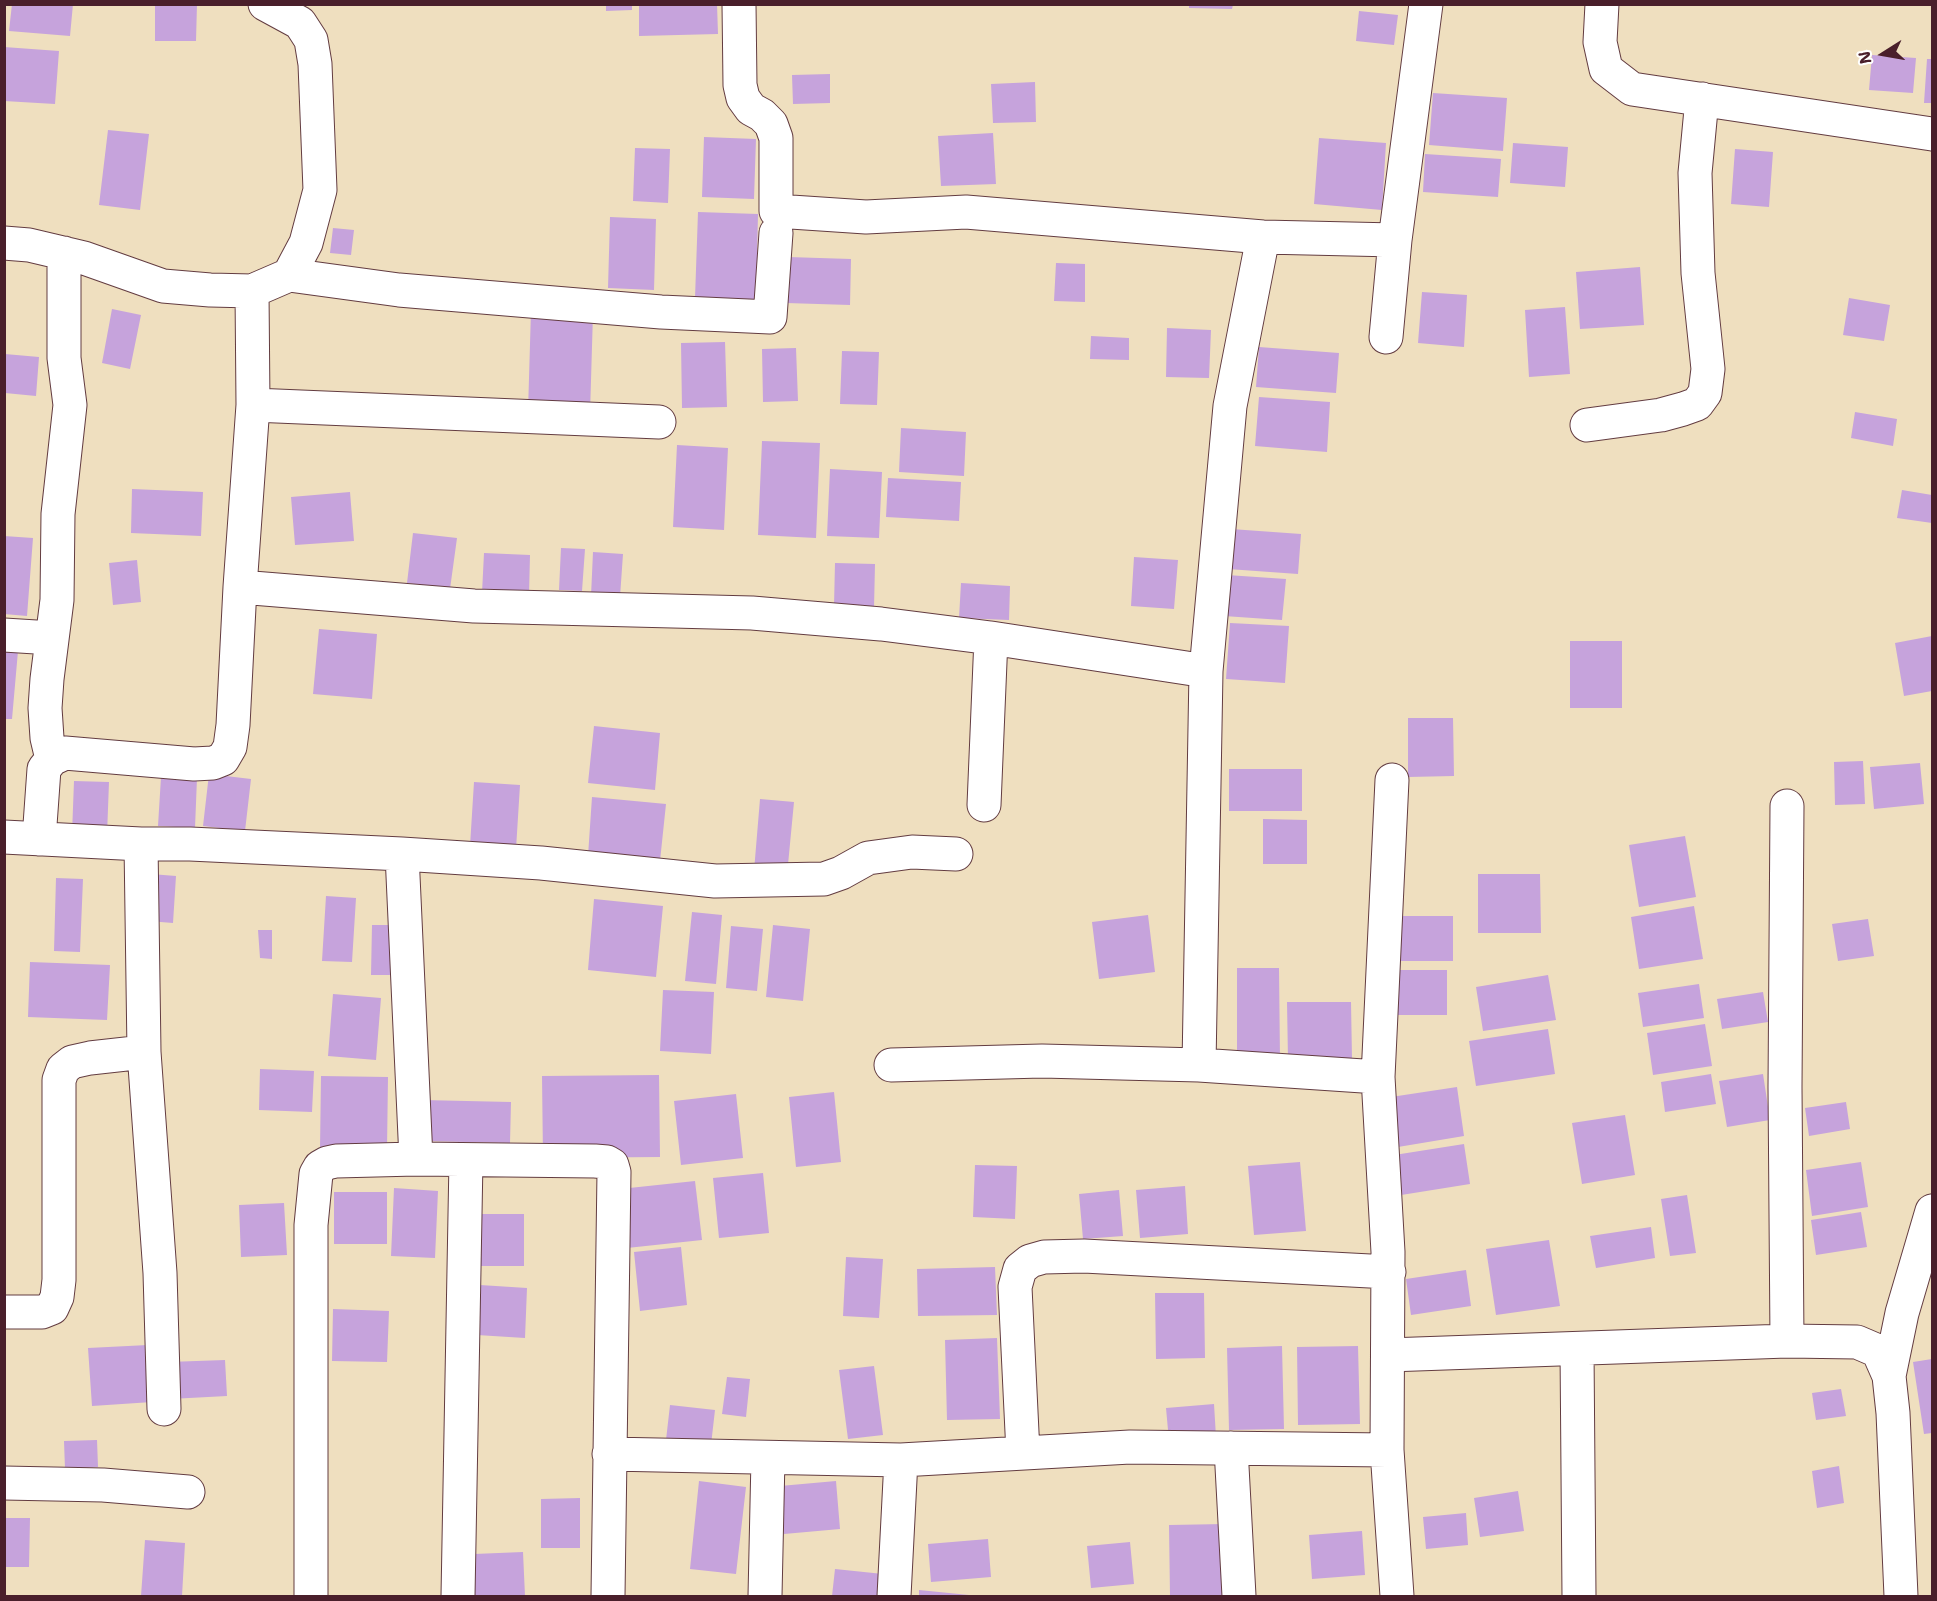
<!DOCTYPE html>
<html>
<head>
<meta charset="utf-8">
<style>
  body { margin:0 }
  #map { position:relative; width:1937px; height:1601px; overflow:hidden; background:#efdfbf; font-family:"Shantell Sans",sans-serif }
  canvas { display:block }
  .frame { position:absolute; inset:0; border:6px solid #4a1f2b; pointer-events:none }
  .north { position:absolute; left:1853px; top:24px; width:60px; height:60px; -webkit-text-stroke:4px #fff; paint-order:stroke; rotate:259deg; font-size:16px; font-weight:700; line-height:24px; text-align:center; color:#4a1f2b }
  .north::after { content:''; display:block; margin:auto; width:21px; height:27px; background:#4a1f2b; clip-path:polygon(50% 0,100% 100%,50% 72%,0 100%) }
</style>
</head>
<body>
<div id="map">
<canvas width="1937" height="1601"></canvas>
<div class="frame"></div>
<div class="north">N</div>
</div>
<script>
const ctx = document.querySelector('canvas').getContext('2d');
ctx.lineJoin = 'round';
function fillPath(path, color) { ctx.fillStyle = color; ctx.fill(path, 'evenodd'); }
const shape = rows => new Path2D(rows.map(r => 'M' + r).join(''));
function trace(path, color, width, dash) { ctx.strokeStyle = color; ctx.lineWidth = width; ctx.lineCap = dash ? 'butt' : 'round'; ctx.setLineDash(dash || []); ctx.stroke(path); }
fillPath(shape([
  [12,4,73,4,70,36,9,31],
  [155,4,197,4,196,41,155,41],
  [606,4,632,4,632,10,606,11],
  [639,4,717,4,718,34,639,36],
  [1189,5,1233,5,1232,9,1189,8],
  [1359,11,1398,15,1394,45,1356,41],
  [4,47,59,51,55,104,4,101],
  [1872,55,1916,58,1913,93,1869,90],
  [1927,59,1932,59,1932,103,1924,103],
  [830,74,830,103,793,104,792,75],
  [1035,82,1036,122,993,123,991,84],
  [1433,93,1507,98,1503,151,1429,145],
  [108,130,149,134,140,210,99,205],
  [993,133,996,184,941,186,938,136],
  [704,137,756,139,754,199,702,197],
  [1319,138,1386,143,1382,210,1314,204],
  [1513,143,1568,147,1565,187,1510,183],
  [635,148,670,149,668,203,633,201],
  [1735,149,1773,152,1769,207,1731,204],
  [1425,154,1501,159,1498,197,1423,192],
  [698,212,758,214,756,300,695,298],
  [610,217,656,219,654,290,608,288],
  [333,228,354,230,351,255,330,253],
  [788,257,851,259,850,305,786,303],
  [1056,263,1085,264,1085,302,1054,301],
  [1640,267,1644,325,1580,329,1576,272],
  [1422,292,1467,295,1464,347,1418,343],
  [1849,298,1890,305,1884,341,1843,335],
  [1565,307,1570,374,1529,377,1525,310],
  [112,309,141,315,130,369,102,363],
  [531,310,593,313,590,414,528,412],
  [1167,328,1211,330,1209,378,1166,377],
  [1091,336,1129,338,1129,360,1090,359],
  [725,342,727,407,682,408,681,343],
  [1259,347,1339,353,1336,393,1256,387],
  [796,348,798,401,763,402,762,349],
  [842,351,879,352,877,405,840,404],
  [5,354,39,357,36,396,5,393],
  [1259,397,1330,402,1327,452,1255,446],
  [1855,412,1897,419,1893,446,1851,438],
  [901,428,966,432,964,476,899,472],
  [762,441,820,443,816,538,758,535],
  [677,445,728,448,724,530,673,527],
  [830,469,882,472,879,538,827,536],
  [888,478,961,482,959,521,886,517],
  [132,489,203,492,201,536,131,533],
  [1902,490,1932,495,1932,523,1897,518],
  [350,492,354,541,295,545,291,497],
  [1231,529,1301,534,1298,574,1228,569],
  [413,533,457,538,450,589,407,583],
  [4,536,33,538,27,616,4,614],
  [561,548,585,549,582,591,559,590],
  [593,552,623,554,620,597,591,596],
  [484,553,530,555,529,595,482,593],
  [1134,557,1178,560,1174,609,1131,606],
  [137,560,141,602,113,605,109,563],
  [835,563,875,564,874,608,834,606],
  [1227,575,1286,579,1282,620,1224,616],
  [961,583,1010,586,1009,620,959,618],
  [1230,623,1289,626,1285,683,1226,679],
  [319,629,377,634,372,699,313,694],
  [1932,636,1932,691,1904,696,1895,643],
  [1570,641,1622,641,1622,708,1570,708],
  [4,650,18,651,12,719,4,719],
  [1408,718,1453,718,1454,776,1408,777],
  [594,726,660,733,655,790,588,783],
  [1863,761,1865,804,1835,805,1834,762],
  [1920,763,1924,804,1874,809,1870,767],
  [1229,769,1302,769,1302,811,1229,811],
  [209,774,251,779,245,831,203,826],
  [161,777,197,778,195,828,158,826],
  [74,781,109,782,107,835,72,834],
  [474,782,520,785,516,849,470,846],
  [592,797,666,804,660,861,588,856],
  [760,799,794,802,787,875,754,871],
  [1263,819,1307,820,1307,864,1263,864],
  [1685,836,1696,897,1639,907,1629,845],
  [151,874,176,876,173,923,148,921],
  [1478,874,1540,874,1541,933,1478,933],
  [56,878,83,879,80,952,54,951],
  [326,896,356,898,352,962,322,961],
  [594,899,663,906,656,977,588,970],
  [1694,906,1703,959,1639,969,1631,917],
  [692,912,722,915,716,984,685,981],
  [1148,915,1155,972,1099,979,1092,922],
  [1391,916,1453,916,1453,961,1392,961],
  [1868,919,1874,956,1838,961,1832,924],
  [372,925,401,925,400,975,371,975],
  [773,925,810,929,803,1001,766,997],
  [731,926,763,929,757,991,726,988],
  [258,930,272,930,272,959,260,958],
  [30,962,110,965,107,1020,28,1017],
  [1237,968,1279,968,1280,1060,1237,1060],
  [1387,970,1447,970,1447,1015,1387,1015],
  [1548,975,1556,1020,1483,1031,1476,987],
  [1699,984,1704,1018,1643,1027,1638,993],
  [663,990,714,992,711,1054,660,1051],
  [1763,992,1768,1022,1722,1029,1717,999],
  [333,994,381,998,376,1060,328,1056],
  [1287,1002,1351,1002,1352,1059,1288,1060],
  [1705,1024,1712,1066,1653,1075,1647,1033],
  [1548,1029,1555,1074,1476,1086,1469,1041],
  [260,1069,314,1071,312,1112,259,1110],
  [1711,1074,1716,1104,1665,1112,1661,1082],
  [1763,1074,1770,1120,1727,1127,1719,1081],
  [659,1075,660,1157,543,1158,542,1076],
  [321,1076,388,1077,387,1149,320,1149],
  [1457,1087,1464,1136,1398,1147,1391,1097],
  [834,1092,841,1162,796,1167,789,1097],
  [736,1094,743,1158,681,1165,674,1101],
  [422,1100,511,1102,510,1143,421,1141],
  [1846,1102,1850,1129,1809,1136,1805,1108],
  [1625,1115,1635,1175,1582,1184,1572,1123],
  [1464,1144,1470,1184,1395,1196,1388,1156],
  [1300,1162,1306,1231,1254,1235,1248,1166],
  [1861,1162,1868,1207,1812,1216,1806,1170],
  [975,1165,1017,1166,1015,1219,973,1217],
  [763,1173,769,1233,719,1238,713,1178],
  [695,1181,702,1240,627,1248,620,1189],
  [1185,1186,1188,1234,1140,1238,1136,1190],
  [394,1188,438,1191,435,1258,391,1256],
  [1119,1190,1123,1236,1083,1239,1079,1194],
  [334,1192,387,1192,387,1244,334,1244],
  [1687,1195,1696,1253,1670,1256,1661,1199],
  [284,1203,287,1255,241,1257,239,1205],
  [1861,1212,1867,1247,1816,1255,1811,1220],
  [479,1214,524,1214,524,1266,479,1266],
  [1651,1227,1655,1258,1596,1268,1590,1236],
  [1549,1240,1560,1306,1496,1315,1486,1249],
  [681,1247,687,1305,640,1311,634,1252],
  [846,1257,883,1259,879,1318,843,1316],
  [995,1267,997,1315,918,1316,917,1269],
  [1466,1270,1471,1306,1411,1315,1406,1279],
  [480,1285,527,1288,525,1338,477,1335],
  [1155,1293,1204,1293,1205,1358,1156,1359],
  [333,1309,389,1311,387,1362,332,1361],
  [997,1338,1000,1419,947,1420,945,1340],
  [148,1345,152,1402,92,1406,88,1348],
  [1282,1346,1284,1429,1229,1430,1227,1348],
  [1358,1346,1360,1424,1298,1425,1297,1347],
  [1932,1359,1932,1433,1924,1434,1913,1362],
  [225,1360,227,1396,170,1399,168,1362],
  [874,1366,883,1435,848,1439,839,1370],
  [727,1377,750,1379,746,1417,722,1414],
  [1841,1389,1846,1416,1816,1420,1812,1393],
  [1214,1404,1216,1437,1169,1441,1166,1408],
  [670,1405,715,1410,711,1445,666,1440],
  [97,1440,98,1467,65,1469,64,1441],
  [1839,1466,1844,1503,1817,1508,1812,1471],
  [699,1481,746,1487,736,1574,690,1569],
  [836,1481,840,1529,784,1534,780,1486],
  [1518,1491,1524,1531,1480,1537,1474,1498],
  [580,1498,580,1548,541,1548,541,1499],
  [1466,1513,1468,1545,1426,1549,1423,1517],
  [4,1518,30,1518,29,1567,4,1567],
  [1225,1524,1226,1596,1170,1596,1169,1525],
  [1362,1531,1365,1575,1312,1579,1309,1535],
  [988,1539,991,1577,931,1582,928,1544],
  [145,1540,185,1543,182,1596,141,1596],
  [1130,1542,1134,1584,1091,1588,1087,1546],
  [523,1552,525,1596,475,1596,474,1554],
  [835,1569,883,1574,881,1596,832,1596],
  [919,1590,969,1595,969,1596,919,1596]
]), '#c6a3dc');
const minor = shape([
  [265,4,300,23,311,40,315,64,320,190,306,243,289,275,252,291,253,405,240,587,474,606,752,613,881,624,991,638,1206,671,1199,1065],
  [739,4,740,85,743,98,751,109,762,115,771,124,776,138,776,211,866,217,966,212,1263,237,1395,240],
  [1602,4,1600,42,1606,69,1632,89,1932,134],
  [4,243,29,245,84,258,163,286,210,290,252,291],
  [289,275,399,290,661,312,770,317,776,233],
  [1386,337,1395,240,1426,4],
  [253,405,659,422],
  [1587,425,1661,415,1683,409,1697,404,1705,393,1708,369,1698,273,1695,173,1702,99],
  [4,635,52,638],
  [1206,671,1230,406,1263,237],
  [52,759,47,738,45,708,47,679,57,600,58,514,70,405,64,358,64,253],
  [984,805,991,638],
  [1787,806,1785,1087,1787,1341],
  [4,837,141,844,190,844,402,854,541,863,715,881,824,879,841,873,868,858,912,852,956,854],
  [39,839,44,769,52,759,65,753,194,764,213,763,223,759,230,747,233,725,240,587],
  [141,844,144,1052,160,1273,164,1409],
  [402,854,416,1159,595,1161,607,1162,612,1165,614,1172,608,1596],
  [891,1065,1042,1061,1199,1065,1378,1077,1388,1252,1387,1450,1397,1596],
  [1378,1077,1392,780],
  [4,1312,42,1312,52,1308,57,1297,59,1280,59,1080,63,1069,72,1062,90,1058,144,1052],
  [1577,1349,1579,1596],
  [1388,1355,1787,1341,1857,1342,1878,1351,1889,1376,1893,1413,1901,1596],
  [1889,1376,1902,1313,1932,1211],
  [1231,1448,1239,1596],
  [1023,1453,1015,1287,1020,1269,1030,1261,1044,1257,1084,1256,1389,1272],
  [609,1454,901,1460,1130,1447,1387,1450],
  [4,1483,103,1485,188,1492],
  [311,1596,311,1225,316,1174,320,1167,327,1163,336,1161,416,1159],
  [458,1596,466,1160],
  [765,1596,768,1458],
  [894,1596,901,1460]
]);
trace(minor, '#633c41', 35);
trace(minor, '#fff', 33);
</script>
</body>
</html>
